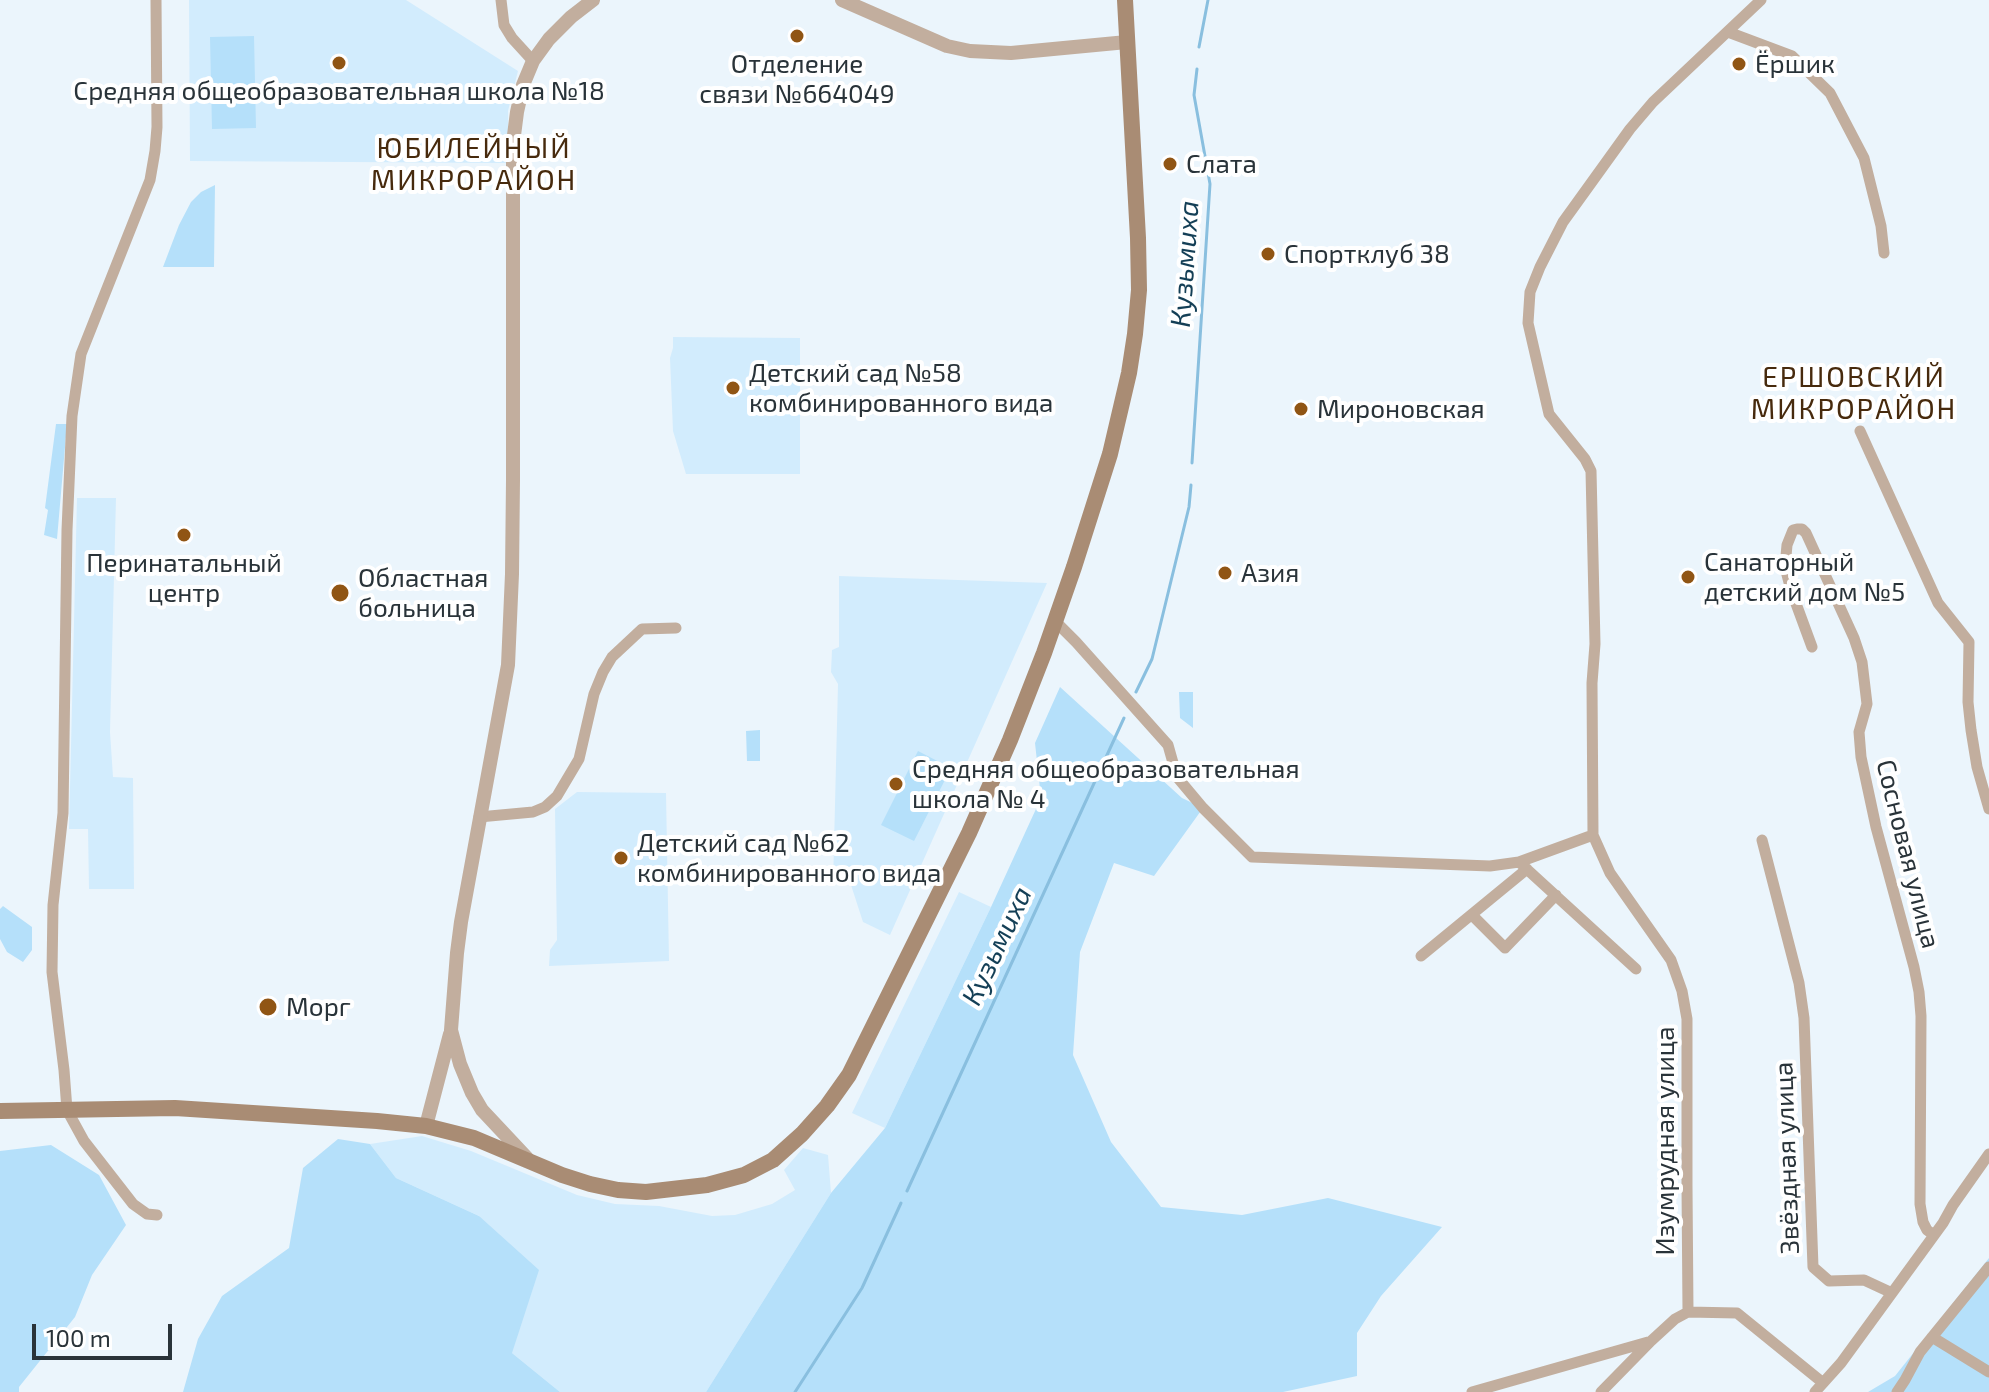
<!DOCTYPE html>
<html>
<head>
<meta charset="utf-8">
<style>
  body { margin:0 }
  #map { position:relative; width:1989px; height:1392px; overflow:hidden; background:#ebf5fc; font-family:"Exo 2",sans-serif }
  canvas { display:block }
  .scale { position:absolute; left:32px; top:1324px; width:140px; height:36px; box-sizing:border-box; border:4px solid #293339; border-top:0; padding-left:10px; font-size:24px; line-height:28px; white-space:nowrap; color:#293339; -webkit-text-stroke:6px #fff; paint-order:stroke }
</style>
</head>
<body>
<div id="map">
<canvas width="1989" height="1392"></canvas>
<div class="scale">100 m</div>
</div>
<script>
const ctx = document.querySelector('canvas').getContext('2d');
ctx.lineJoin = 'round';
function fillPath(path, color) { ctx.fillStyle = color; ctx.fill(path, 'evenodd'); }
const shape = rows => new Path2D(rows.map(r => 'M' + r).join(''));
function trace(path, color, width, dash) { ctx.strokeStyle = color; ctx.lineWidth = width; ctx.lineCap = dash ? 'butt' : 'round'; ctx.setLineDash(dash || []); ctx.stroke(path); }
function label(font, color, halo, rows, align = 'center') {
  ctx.font = font + ' "Exo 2",sans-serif'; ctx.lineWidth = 8; ctx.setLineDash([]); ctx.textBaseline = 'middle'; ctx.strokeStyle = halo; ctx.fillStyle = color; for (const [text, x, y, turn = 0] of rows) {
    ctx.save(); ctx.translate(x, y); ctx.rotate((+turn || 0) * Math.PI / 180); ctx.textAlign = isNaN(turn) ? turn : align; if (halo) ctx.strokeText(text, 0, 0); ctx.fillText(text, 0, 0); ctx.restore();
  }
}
fillPath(shape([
  [189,0,406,0,518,71,508,111,509,163,190,161],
  [673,337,800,338,800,474,686,474,673,431,670,358,673,348],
  [77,498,116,498,110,732,113,777,133,778,134,889,89,889,88,829,69,829],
  [839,576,1047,583,890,935,863,922,851,885,833,885,838,684,831,672,832,650,839,647],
  [577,792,666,793,669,961,549,966,550,950,557,940,555,809],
  [959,892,991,907,885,1128,852,1113],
  [422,1136,471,1151,577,1195,615,1204,659,1206,712,1216,735,1215,772,1204,795,1190,784,1170,803,1148,828,1155,831,1193,706,1392,560,1392,512,1353,479,1216,396,1178,370,1144]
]), '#d2ecfd');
fillPath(shape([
  [254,36,256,128,212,129,210,37],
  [215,185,214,267,163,267,179,225,191,202,201,192],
  [56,424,67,424,57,539,44,535,48,510,45,508],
  [1060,687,1182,798,1203,808,1154,876,1114,863,1080,952,1073,1055,1111,1142,1161,1207,1242,1215,1328,1198,1442,1227,1381,1296,1357,1333,1357,1376,1283,1392,706,1392,831,1193,885,1128,991,907,1041,798,1035,743],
  [1179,692,1193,692,1193,728,1180,718],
  [760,730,760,761,747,761,746,731],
  [918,751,951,768,914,841,881,825],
  [3,906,32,927,32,950,23,962,7,952,0,939,0,909],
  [338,1139,370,1144,396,1178,479,1216,539,1270,512,1353,560,1392,183,1392,198,1339,222,1296,289,1248,303,1168],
  [51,1145,99,1175,126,1225,92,1275,75,1317,19,1387,19,1392,0,1392,0,1151],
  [1989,1258,1989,1392,1868,1392,1895,1376]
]), '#b5e0fa');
trace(shape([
  [1199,47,1208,0],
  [1192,463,1210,184,1194,95,1197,69],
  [1136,692,1152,659,1189,507,1191,485],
  [907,1191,1124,718],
  [795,1392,862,1288,901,1203]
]), '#89bfdf', 3);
trace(shape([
  [156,0,157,127,155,151,150,180,81,354,72,416,67,530,63,813,53,905,52,972,64,1070,67,1110,84,1141,133,1204,147,1214,157,1215],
  [501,0,504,25,512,38,533,61],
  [1728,32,1792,56,1830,93,1864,158,1881,226,1884,253],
  [1860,431,1938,603,1969,642,1968,702,1971,730,1977,767,1989,809],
  [1055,621,1076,642,1168,745,1177,777,1203,808,1252,857,1490,866,1519,862,1593,835],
  [1812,647,1791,590,1785,567,1787,545,1793,530,1797,529,1802,529,1806,533,1854,638,1862,662,1867,704,1859,732,1861,757,1876,827,1914,967,1919,992,1921,1016,1920,1204,1923,1222,1927,1230,1934,1235],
  [479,817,533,812,545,807,557,796,579,759,594,694,603,672,612,657,642,629,676,628],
  [1762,840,1799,983,1804,1018,1813,1267,1829,1281,1864,1280,1892,1293,1841,1363,1815,1392],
  [1519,862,1636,969],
  [1472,915,1505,948,1556,895],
  [1421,956,1527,869],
  [1892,1293,1943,1223,1953,1205,1989,1154],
  [1688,1312,1687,1186,1687,1019,1682,991,1671,960,1610,873,1593,835,1592,683,1595,644,1591,471,1585,459,1549,414,1528,323,1530,292,1540,267,1563,222,1630,129,1653,102,1761,0],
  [1932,1337,1989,1372],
  [1472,1392,1648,1342],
  [1601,1392,1651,1341,1675,1319,1688,1312,1737,1313,1822,1382],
  [1897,1392,1905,1380,1920,1352,1989,1267]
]), '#c2ae9e', 11);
trace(shape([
  [842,0,947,46,970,51,1011,53,1127,42],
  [426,1126,450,1034],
  [527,1158,482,1110,472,1093,460,1064,451,1030,457,953,461,922,508,665,512,574,513,480,513,143,517,112,523,85,533,61,549,39,571,17,593,0]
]), '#c2ae9e', 14);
trace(shape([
  [0,1111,175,1108,377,1121,426,1126,474,1138,562,1175,590,1184,618,1190,646,1192,707,1185,744,1175,773,1160,802,1134,827,1106,849,1075,969,833,1010,740,1044,653,1074,567,1110,454,1129,373,1135,334,1139,290,1138,238,1125,0]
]), '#a98c74', 16);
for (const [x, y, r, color] of [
  [797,36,8,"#905514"],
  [339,63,8,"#905514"],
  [1739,64,8,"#905514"],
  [1170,164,8,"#905514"],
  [1268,254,8,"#905514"],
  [733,388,8,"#905514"],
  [1301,409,8,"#905514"],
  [184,535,8,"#905514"],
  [1225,573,8,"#905514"],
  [1688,577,8,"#905514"],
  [340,593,10,"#905514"],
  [896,784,8,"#905514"],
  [621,858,8,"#905514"],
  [268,1007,10,"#905514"]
]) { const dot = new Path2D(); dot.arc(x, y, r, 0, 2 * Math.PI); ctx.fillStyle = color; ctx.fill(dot); trace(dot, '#fff', 3); }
label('26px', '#293339', '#fff', [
  ["Отделение",797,64,"center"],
  ["связи №664049",797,94,"center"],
  ["Ёршик",1755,64],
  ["Средняя общеобразовательная школа №18",339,91,"center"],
  ["Слата",1186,164],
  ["Спортклуб 38",1284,254],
  ["Детский сад №58",749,373],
  ["комбинированного вида",749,403],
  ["Мироновская",1317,409],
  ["Санаторный",1704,562],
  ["детский дом №5",1704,592],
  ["Перинатальный",184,563,"center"],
  ["центр",184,593,"center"],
  ["Азия",1241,573],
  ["Областная",358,578],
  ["больница",358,608],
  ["Средняя общеобразовательная",912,769],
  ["школа № 4",912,799],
  ["Детский сад №62",637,843],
  ["комбинированного вида",637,873],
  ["Морг",286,1007]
], 'left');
label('26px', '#293339', '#fff', [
  ["Сосновая улица",1908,854,76],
  ["Изумрудная улица",1665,1141,-90],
  ["Звёздная улица",1787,1158,-92]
]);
ctx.letterSpacing = '2px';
label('28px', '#472a0d', '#fff', [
  ["ЮБИЛЕЙНЫЙ",474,149],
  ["МИКРОРАЙОН",474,181],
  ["ЕРШОВСКИЙ",1854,378],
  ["МИКРОРАЙОН",1854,410]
]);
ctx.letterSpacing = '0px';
label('italic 28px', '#143f56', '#fff', [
  ["Кузьмиха",1185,264,-86],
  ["Кузьмиха",997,946,-65]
]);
</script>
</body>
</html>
